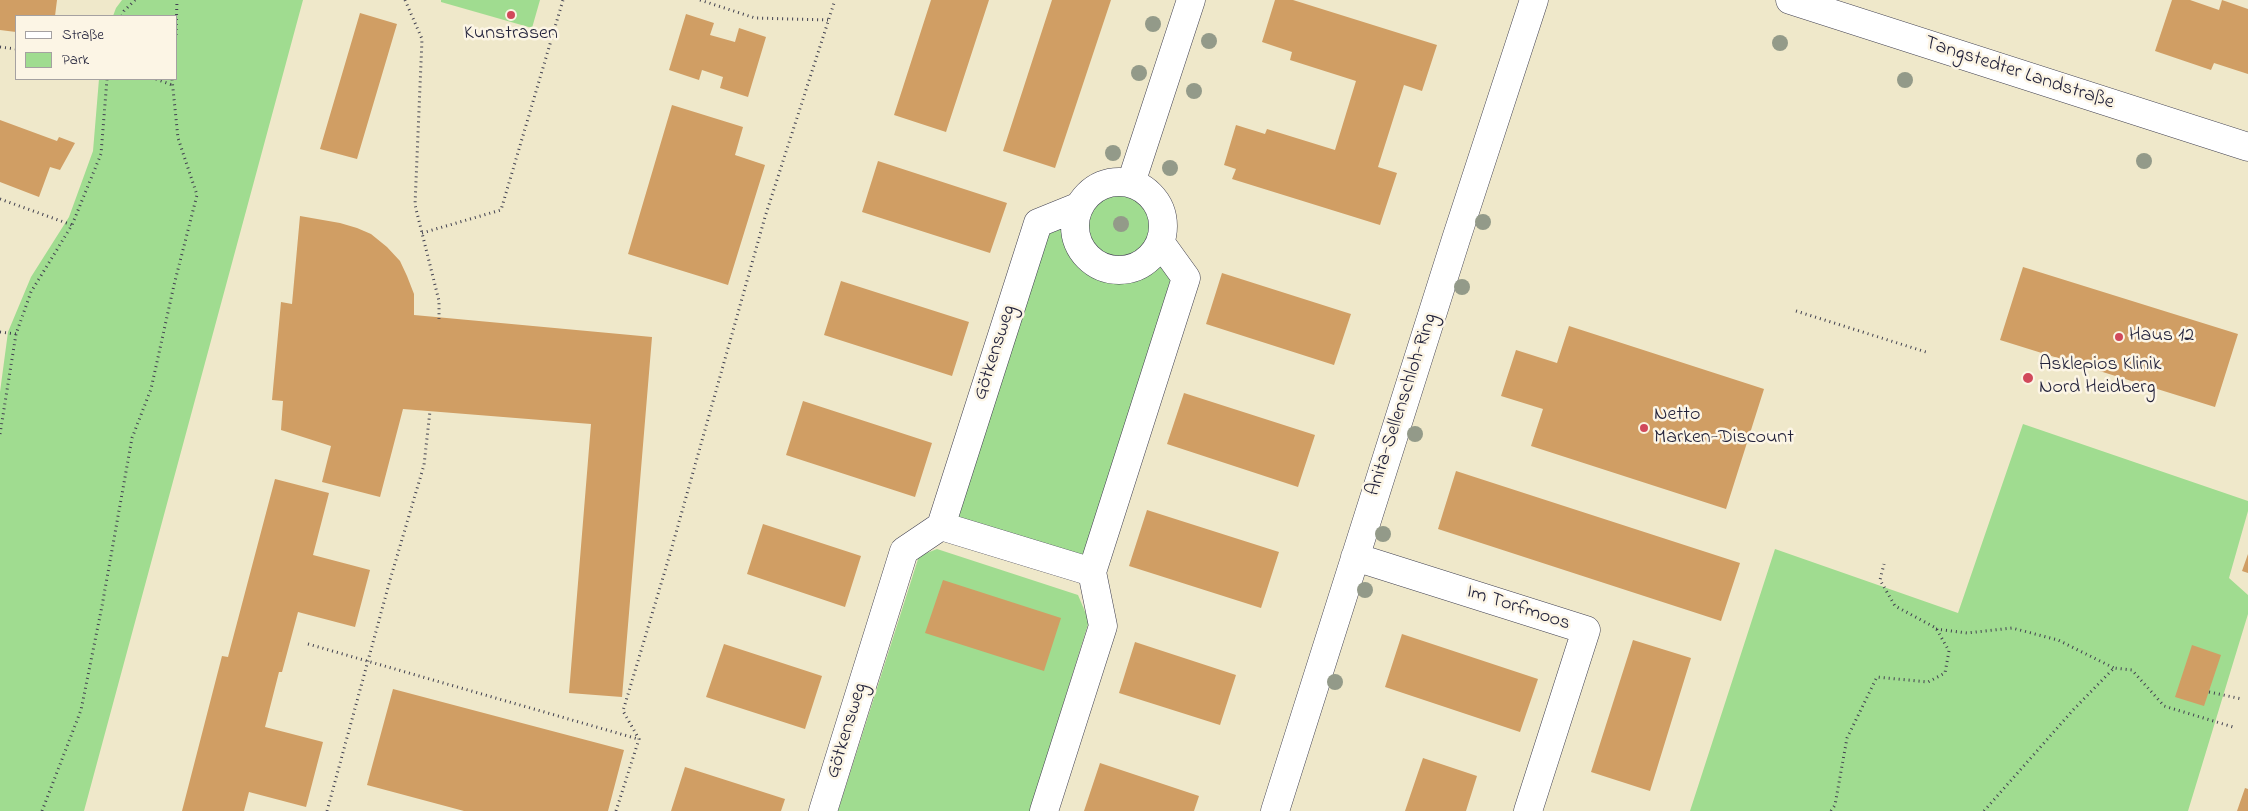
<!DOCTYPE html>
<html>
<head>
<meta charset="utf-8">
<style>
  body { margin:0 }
  #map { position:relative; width:2248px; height:811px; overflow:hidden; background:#efe8ca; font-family:"Indie Flower",sans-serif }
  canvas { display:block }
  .legend { position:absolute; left:15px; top:15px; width:162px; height:65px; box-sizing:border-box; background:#fcf5e5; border:1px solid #a5a1a1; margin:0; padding:6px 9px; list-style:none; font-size:15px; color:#22223b }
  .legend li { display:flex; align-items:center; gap:10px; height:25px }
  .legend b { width:25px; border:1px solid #a5a1a1 }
</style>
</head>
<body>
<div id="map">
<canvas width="2248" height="811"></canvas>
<ul class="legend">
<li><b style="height:6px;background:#fff"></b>Straße</li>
<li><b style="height:14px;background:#a0dc90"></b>Park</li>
</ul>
</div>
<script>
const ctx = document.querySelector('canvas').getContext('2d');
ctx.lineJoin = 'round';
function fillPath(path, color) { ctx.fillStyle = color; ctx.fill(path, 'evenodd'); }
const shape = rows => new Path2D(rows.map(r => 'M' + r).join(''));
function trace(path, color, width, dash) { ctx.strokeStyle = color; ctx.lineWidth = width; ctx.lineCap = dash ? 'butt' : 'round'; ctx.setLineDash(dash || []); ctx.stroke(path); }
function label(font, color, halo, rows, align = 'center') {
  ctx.font = font + ' "Indie Flower",sans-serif'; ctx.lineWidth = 5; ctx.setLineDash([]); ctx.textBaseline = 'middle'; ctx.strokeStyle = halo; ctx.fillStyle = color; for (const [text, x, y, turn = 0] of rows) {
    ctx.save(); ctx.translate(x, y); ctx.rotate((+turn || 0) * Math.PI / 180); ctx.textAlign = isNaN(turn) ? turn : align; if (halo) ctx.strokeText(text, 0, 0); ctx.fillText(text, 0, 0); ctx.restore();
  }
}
fillPath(shape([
  [122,0,303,0,84,811,0,811,0,392,8,332,31,277,69,217,93,151,99,79,176,79,176,16,113,16,116,8],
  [441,0,540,0,532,28,441,2],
  '1081 227a39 39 0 1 1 78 0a39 39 0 1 1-78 0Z',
  [1071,218,1073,232,1079,252,1096,269,1118,275,1143,268,1163,250,1172,275,1084,562,956,521,1047,233],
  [2023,424,2248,501,2248,511,2229,578,2248,595,2248,614,2188,811,1690,811,1775,549,1958,613],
  [937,549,1078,595,1089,621,1030,811,838,811,919,556]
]), '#a0dc90');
fillPath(shape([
  [0,0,57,0,55,16,16,16,16,32,0,30],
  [931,0,989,0,946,132,894,115],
  [1052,0,1111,0,1055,168,1003,151],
  [1275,0,1293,0,1437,45,1422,91,1404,85,1378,167,1397,173,1380,225,1232,179,1236,169,1224,165,1236,125,1265,134,1267,129,1335,150,1356,81,1290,60,1292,52,1262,42],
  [2172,0,2190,0,2219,10,2222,0,2248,9,2248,74,2214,63,2211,70,2155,51],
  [360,13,397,24,357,159,320,149],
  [686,14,714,23,710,35,735,42,739,28,766,37,748,97,720,88,723,77,702,70,699,80,669,70],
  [672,105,743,127,735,155,765,165,728,285,628,254],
  [0,120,57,141,59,137,75,143,60,170,50,167,39,197,0,182],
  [878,161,1007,203,990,253,862,212],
  [300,216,340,223,357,228,371,234,387,247,400,261,407,276,414,294,414,315,652,337,622,697,569,693,591,424,403,409,380,497,322,482,331,446,281,430,283,401,272,400,281,302,292,304],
  [2023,267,2238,334,2215,407,2000,340],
  [1222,273,1351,314,1334,365,1206,324],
  [841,281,969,322,952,376,824,335],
  [1569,326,1764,389,1726,509,1531,446,1543,409,1501,396,1516,350,1557,363],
  [1184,393,1315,435,1298,487,1167,444],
  [803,401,932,443,915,497,786,455],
  [1456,471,1740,563,1721,621,1438,529],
  [275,479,329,493,313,555,370,570,355,627,298,612,282,672,279,672,265,727,323,742,306,807,249,792,244,811,182,811,222,656,228,657],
  [1147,510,1279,552,1261,608,1129,566],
  [763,524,861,556,845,607,747,574],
  [2248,554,2248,573,2242,571],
  [943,580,1061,618,1044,671,925,633],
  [1402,634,1538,679,1520,732,1385,687],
  [1633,640,1691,658,1650,791,1591,772],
  [1135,642,1236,675,1220,725,1119,693],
  [724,644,822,676,805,729,706,697],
  [2192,645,2221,655,2204,706,2175,697],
  [393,689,624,750,608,811,464,811,367,785],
  [1423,758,1477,776,1466,811,1405,811],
  [1100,763,1199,796,1194,811,1084,811],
  [685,767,785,799,781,811,671,811],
  [2245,788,2248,789,2248,811,2237,811]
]), '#d09e64');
const minor = shape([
  [1790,0,2248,147],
  '1075 226a44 44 0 1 1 88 0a44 44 0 1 1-88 0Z',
  [1131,183,1191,0],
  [941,526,1092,572],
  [1355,557,1586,630,1528,811],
  [823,811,904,551,941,526,1038,223,1080,206],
  [1044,811,1103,626,1092,572,1186,278,1160,242],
  [1275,811,1456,239,1534,0]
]);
trace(minor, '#414050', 29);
trace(shape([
  [405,0,422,39,415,205,439,301,439,319],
  [700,0,755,18,828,20],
  [122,16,124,11,135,0],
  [176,35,177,0],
  [0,47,16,49],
  [156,79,172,85],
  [0,199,72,225],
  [422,233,501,210,563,0],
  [1796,311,1926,352],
  [0,332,16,334],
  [0,434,16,334,31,292,72,225,101,154,107,79],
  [1936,629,1967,633,2012,628,2058,640,2114,668],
  [308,644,638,739],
  [2209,692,2242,699],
  [42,811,81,710,102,606,132,438,151,389,174,285,197,195,178,138,172,79],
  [327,811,390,580,424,465,430,411],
  [616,811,639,739,623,711,670,554,765,217,835,0],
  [1831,811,1835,805,1847,738,1877,677,1928,682,1945,673,1949,651,1936,628,1895,606,1880,580,1884,564],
  [1984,811,2074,709,2114,668,2132,670,2164,706,2233,727]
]), '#414050', 3, [1, 4]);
trace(minor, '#fff', 28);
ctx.fillStyle = '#939a89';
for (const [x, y] of [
  [1153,24],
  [1209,41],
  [1780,43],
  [1139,73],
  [1905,80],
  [1194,91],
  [1113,153],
  [2144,161],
  [1170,168],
  [1483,222],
  [1121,224],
  [1462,287],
  [1415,434],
  [1383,534],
  [1365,590],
  [1335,682]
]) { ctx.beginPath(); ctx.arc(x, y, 8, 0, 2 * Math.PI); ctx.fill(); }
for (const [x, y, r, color] of [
  [511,15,5,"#d1495b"],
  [2119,337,5,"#d1495b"],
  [2028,378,6,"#d1495b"],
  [1644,428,5,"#d1495b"]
]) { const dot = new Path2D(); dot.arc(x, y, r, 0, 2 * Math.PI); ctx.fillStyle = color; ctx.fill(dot); trace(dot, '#fcf5e5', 2); }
label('20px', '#22223b', '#fcf5e5', [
  ["Kunstrasen",511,35,"center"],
  ["Haus 12",2129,337],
  ["Asklepios Klinik",2039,366],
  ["Nord Heidberg",2039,389],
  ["Netto",1654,416],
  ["Marken-Discount",1654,439]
], 'left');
label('20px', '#22223b', '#fcf5e5', [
  ["Tangstedter Landstraße",2019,74,18],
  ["Götkensweg",996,353,-72],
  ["Anita-Sellenschloh-Ring",1403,405,-72],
  ["Im Torfmoos",1518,609,18],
  ["Götkensweg",848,731,-73]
]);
</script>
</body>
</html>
